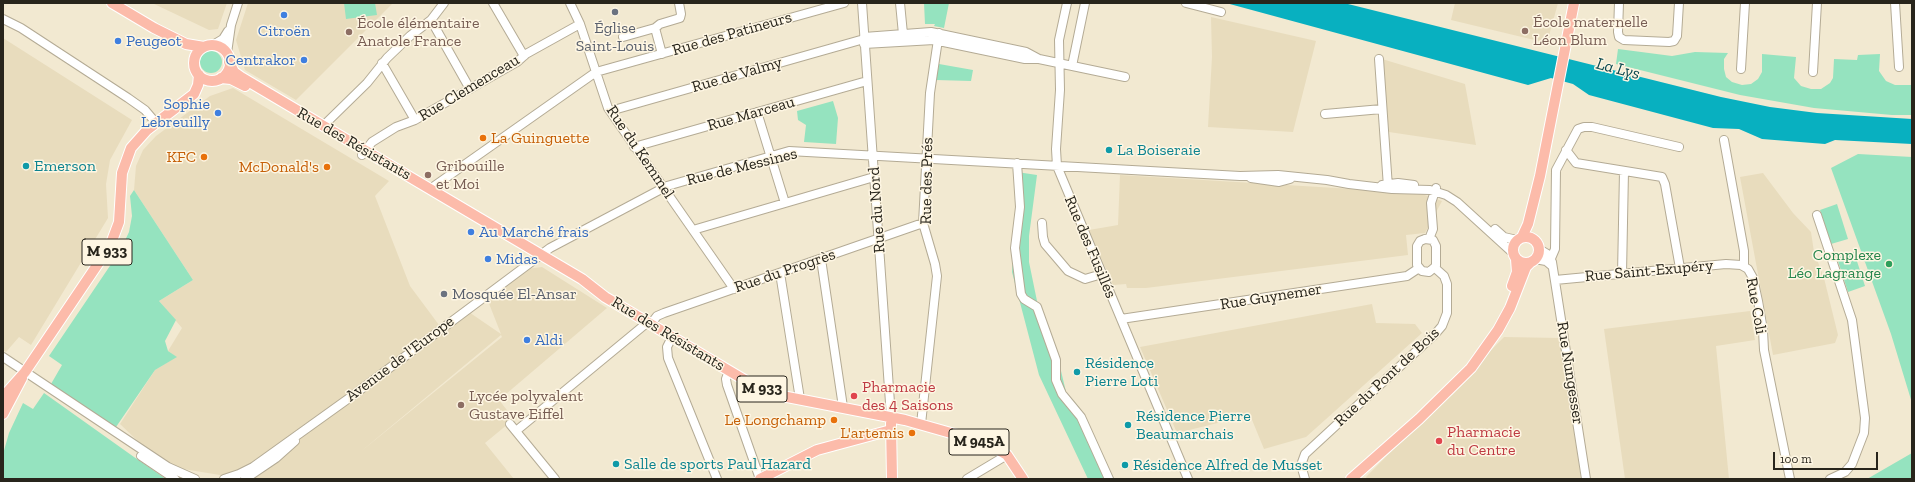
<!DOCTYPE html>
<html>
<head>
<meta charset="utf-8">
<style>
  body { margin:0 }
  #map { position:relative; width:1915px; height:482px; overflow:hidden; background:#f2e9d1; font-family:"Zilla Slab",serif }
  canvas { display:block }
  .frame { position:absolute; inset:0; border:4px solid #28251c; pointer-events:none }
  .scale { position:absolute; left:1773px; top:452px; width:105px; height:18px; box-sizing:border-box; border:2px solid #28251c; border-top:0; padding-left:5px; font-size:12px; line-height:14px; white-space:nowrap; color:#28251c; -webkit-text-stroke:3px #fef6e3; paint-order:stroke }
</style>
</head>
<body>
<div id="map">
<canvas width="1915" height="482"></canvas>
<div class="frame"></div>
<div class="scale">100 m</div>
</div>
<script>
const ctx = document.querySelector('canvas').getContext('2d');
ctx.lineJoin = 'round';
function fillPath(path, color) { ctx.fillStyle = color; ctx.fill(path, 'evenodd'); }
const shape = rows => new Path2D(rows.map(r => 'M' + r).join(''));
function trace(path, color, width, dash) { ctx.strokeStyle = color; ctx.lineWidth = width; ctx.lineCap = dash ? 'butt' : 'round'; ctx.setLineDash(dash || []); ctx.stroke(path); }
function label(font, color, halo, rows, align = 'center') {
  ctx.font = font + ' "Zilla Slab",serif'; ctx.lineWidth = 3; ctx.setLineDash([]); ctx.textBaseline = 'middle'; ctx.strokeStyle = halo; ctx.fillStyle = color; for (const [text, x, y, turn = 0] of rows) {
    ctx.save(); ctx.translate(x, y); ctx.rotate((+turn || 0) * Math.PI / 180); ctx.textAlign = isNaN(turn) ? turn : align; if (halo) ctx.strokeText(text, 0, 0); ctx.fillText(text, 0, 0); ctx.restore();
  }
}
fillPath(shape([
  [152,3,227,3,218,29,209,30],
  [248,3,393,3,296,100,245,70,236,40],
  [1455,3,1558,3,1547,43,1451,20],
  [1211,17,1316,41,1293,132,1208,127,1212,57],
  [3,38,132,120,110,160,106,184,108,218,31,345,19,337,6,352,3,350],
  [1382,59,1465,84,1476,145,1389,132],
  [233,88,389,181,375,196,410,286,439,325,463,308,501,334,488,301,527,269,542,267,607,308,499,400,514,419,485,443,514,479,224,479,220,475,177,468,143,446,120,424,155,370,176,357,168,351,182,328,159,301,193,280,134,190,136,166,143,150,156,136,210,96],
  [501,335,502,337,359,453],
  [1763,173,1793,213,1811,232,1814,252,1824,278,1838,335,1835,343,1773,355,1740,177],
  [1120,175,1419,193,1442,201,1425,233,1406,235,1408,255,1146,288,1127,288,1126,284,1113,285,1089,230,1118,225],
  [1372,304,1376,323,1415,324,1422,333,1306,437,1264,449,1250,415,1177,433,1140,347],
  [1750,311,1755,340,1716,346,1729,479,1625,479,1604,329],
  [1504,337,1560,338,1581,479,1367,479,1366,477]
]), '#e8dcbd');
fillPath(shape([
  [344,3,375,3,377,15,346,19],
  [924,3,949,3,944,28,934,26,935,24,925,24],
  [1618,49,1672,56,1695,52,1728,53,1724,59,1724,69,1726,77,1732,82,1742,85,1751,84,1758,79,1762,72,1762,54,1796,57,1794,78,1801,86,1811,89,1821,89,1830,83,1833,78,1834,59,1857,60,1858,55,1880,54,1879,71,1886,81,1895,85,1912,85,1912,115,1892,115,1814,108,1740,95,1616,64],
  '200 62a11 11 0 1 1 22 0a11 11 0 1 1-22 0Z',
  [939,64,973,70,971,81,936,80],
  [833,101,838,118,836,144,804,142,806,125,798,120,797,111],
  [1858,154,1912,157,1912,403,1891,334,1831,168],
  [1017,172,1037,175,1029,236,1029,262,1037,301,1057,354,1066,392,1079,407,1114,479,1088,479,1039,375,1012,272],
  [134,190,193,280,159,301,176,320,165,341,168,351,177,357,155,370,116,427,51,384,62,365,49,356,120,251,129,232,132,216,130,196],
  [1837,204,1848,239,1831,244,1820,210],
  [1854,252,1865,286,1848,292,1837,258],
  [44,393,134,457,166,479,3,479,3,454,9,433,23,403,33,409],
  [1912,453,1912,479,1867,479]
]), '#95e3bf');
fillPath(shape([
  [1226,3,1344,3,1721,97,1770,107,1817,113,1912,119,1912,144,1835,140,1825,144,1762,139,1739,129,1713,128,1589,95,1573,84,1551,78,1528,85]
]), '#08b0c0');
const minor = shape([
  [493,3,524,56],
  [570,3,580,24,608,108,734,289],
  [862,3,891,417],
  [900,3,903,34],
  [1067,3,1059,40,1060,90,1056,149,1057,166,1188,479],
  [1186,3,1221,12],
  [1619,3,1618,32,1619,37,1624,40,1669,42,1674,41,1677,36,1679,3],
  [1895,3,1899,67],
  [3,19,21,28,128,98,145,110,156,123],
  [431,20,470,89],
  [655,28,660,24,680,18,681,14,679,3],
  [623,37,655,28,662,54],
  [864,37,931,32,1026,52,1039,59],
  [864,44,934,40,1025,59,1039,59,1125,77],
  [213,45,223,39,228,31],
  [227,53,231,25,238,3],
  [1379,59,1388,187],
  [382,63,415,120],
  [1072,66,1085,3],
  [1741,69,1745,3],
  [1813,72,1817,3],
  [610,111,864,39],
  [757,112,785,203],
  [1325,114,1382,109],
  [323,126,367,83,387,58,410,36,431,20,444,3],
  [1724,140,1744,251,1744,266],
  [634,147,867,81],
  [1566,150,1576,163,1662,177,1665,184,1680,268],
  [362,155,372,142,396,127,415,120,517,62,526,54,580,24],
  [1017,163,1020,207,1015,248,1021,294,1024,299,1037,307,1056,360,1056,380,1062,394,1081,417,1109,479],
  [1251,178,1279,182,1290,179],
  [1382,185,1398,183,1414,185],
  [430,189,596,72,844,3],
  [1817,215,1852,320,1865,418,1864,433,1852,464,1845,472,1830,479],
  [1042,223,1043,237,1045,244,1068,271,1085,279,1102,274],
  [1495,229,1504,237,1517,240],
  [693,230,874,177],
  [1425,239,1433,240,1436,246,1436,266,1429,272,1422,271,1417,265,1417,246,1420,241,1425,239],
  [1429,239,1433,229,1431,203,1436,188],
  [1539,249,1549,255,1552,262,1586,479],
  [821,259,843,407],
  [1535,259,1546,261,1552,266],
  [1549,263,1555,249,1556,170,1578,129,1584,127,1592,127,1679,147],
  [780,273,800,399],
  [1622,274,1624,171],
  [1555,280,1726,264,1741,265,1748,269,1753,278,1758,301,1763,330,1764,350,1790,479],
  [1121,319,1407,276,1419,268],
  [651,324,657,316,664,313,923,223],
  [672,337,667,347,668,358,717,479],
  [3,357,168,467,195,479],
  [729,371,726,379,727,385,760,479],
  [510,424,555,479],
  [921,424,937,276,935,264,923,223,930,93,939,33],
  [516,431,648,322],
  [141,456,175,479],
  [224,479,239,474,253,467,352,396,550,248,667,186,789,151,1240,176,1278,175,1327,180,1349,184,1392,189,1430,190,1446,195,1457,202,1513,253],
  [245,479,276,458,295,441],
  [967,479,1007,455],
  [1305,479,1301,465,1305,454,1436,333,1442,326,1447,313,1447,284,1444,276,1435,268]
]);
const major = shape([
  [112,3,154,28,186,44,204,47],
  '194 63a18 18 0 1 1 36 0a18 18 0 1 1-36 0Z',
  [229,62,234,72,241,77,582,279,605,297,753,385,777,395,905,420,972,439,995,448,1007,455,1023,479],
  [221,78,231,79,245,86],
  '1513 250a13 13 0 1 1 26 0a13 13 0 1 1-26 0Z',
  [1522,237,1528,224,1540,176,1574,3],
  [1512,286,1517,272,1516,259],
  [3,397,25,372,110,246,119,222,122,173,131,148,147,130,194,94,198,85,199,75],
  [3,414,22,378],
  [891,423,892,479],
  [760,479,817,450,891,430],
  [1351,479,1419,419,1471,368,1498,330,1510,308,1526,267,1531,262]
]);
trace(minor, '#b4ab95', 10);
trace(major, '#fff', 12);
trace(minor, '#fff', 8);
trace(major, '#fcbbaa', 10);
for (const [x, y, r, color] of [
  [615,12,4,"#6b7280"],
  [284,15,4,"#3f7fe0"],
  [1525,31,4,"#8d6e63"],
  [349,32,4,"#8d6e63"],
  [118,41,4,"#3f7fe0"],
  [304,60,4,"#3f7fe0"],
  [218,113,4,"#3f7fe0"],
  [483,138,4,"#e8710a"],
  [1109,150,4,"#0f9aa8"],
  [204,157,4,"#e8710a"],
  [26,166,4,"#0f9aa8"],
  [327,167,4,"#e8710a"],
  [428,175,4,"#8d6e63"],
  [471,232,4,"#3f7fe0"],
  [488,259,4,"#3f7fe0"],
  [1889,264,4,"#2e9e5b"],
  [444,294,4,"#6b7280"],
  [527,340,4,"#3f7fe0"],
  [1077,372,4,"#0f9aa8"],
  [854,396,4,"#e0444e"],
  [461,405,4,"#8d6e63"],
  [834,420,4,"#e8710a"],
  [1128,425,4,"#0f9aa8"],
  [912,433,4,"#e8710a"],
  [1439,441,4,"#e0444e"],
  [616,464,4,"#0f9aa8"],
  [1125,465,4,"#0f9aa8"]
]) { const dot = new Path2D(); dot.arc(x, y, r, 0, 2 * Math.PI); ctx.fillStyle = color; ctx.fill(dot); trace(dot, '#fef6e3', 1.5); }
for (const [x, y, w] of [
  [107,252,50],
  [762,389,50],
  [979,442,60]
]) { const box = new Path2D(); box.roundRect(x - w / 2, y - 13, w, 26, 3); ctx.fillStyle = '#fef6e3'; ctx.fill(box); trace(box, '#28251c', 1); }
label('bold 15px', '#28251c', null, [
  ["M 933",107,252],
  ["M 933",762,389],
  ["M 945A",979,442]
]);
label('16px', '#785e54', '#fef6e3', [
  ["École maternelle",1533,22],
  ["Léon Blum",1533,40],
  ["École élémentaire",357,23],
  ["Anatole France",357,41],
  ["Gribouille",436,166],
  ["et Moi",436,184],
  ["Lycée polyvalent",469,396],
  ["Gustave Eiffel",469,414]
], 'left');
label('16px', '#5b616d', '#fef6e3', [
  ["Église",615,28],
  ["Saint-Louis",615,46],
  ["Mosquée El-Ansar",452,294,"left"]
]);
label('16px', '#366cbe', '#fef6e3', [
  ["Citroën",284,31,"center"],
  ["Peugeot",126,41],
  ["Centrakor",296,60,"right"],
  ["Sophie",210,104,"right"],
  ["Lebreuilly",210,122,"right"],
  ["Au Marché frais",479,232],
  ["Midas",496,259],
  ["Aldi",535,340]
], 'left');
label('16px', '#28251c', '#fef6e3', [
  ["Rue des Patineurs",732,34,-16],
  ["Rue de Valmy",737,75,-16],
  ["Rue Clemenceau",469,88,-31],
  ["Rue Marceau",751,114,-16],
  ["Rue des Résistants",354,144,30],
  ["Rue du Kemmel",640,152,56],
  ["Rue de Messines",742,167,-14],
  ["Rue des Prés",927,181,-89],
  ["Rue du Nord",877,210,-94],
  ["Rue des Fusillés",1090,247,67],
  ["Rue du Progrès",785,271,-19],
  ["Rue Saint-Exupéry",1649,271,-5],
  ["Rue Guynemer",1271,297,-9],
  ["Rue Coli",1756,306,80],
  ["Rue des Résistants",668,334,31],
  ["Avenue de l'Europe",400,359,-37],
  ["Rue Nungesser",1570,373,81],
  ["Rue du Pont de Bois",1387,377,-43]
]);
label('16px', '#c56008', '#fef6e3', [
  ["La Guinguette",491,138,"left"],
  ["KFC",196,157],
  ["McDonald's",319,167],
  ["Le Longchamp",826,420],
  ["L'artemis",904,433]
], 'right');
label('16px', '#0d838f', '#fef6e3', [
  ["La Boiseraie",1117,150],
  ["Emerson",34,166],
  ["Résidence",1085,363],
  ["Pierre Loti",1085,381],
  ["Résidence Pierre",1136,416],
  ["Beaumarchais",1136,434],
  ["Salle de sports Paul Hazard",624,464],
  ["Résidence Alfred de Musset",1133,465]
], 'left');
label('16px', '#27864d', '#fef6e3', [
  ["Complexe",1881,255],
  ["Léo Lagrange",1881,273]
], 'right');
label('16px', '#be3a42', '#fef6e3', [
  ["Pharmacie",862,387],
  ["des 4 Saisons",862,405],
  ["Pharmacie",1447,432],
  ["du Centre",1447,450]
], 'left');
label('italic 17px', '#0b4950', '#fef6e3', [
  ["La Lys",1618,69,14]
]);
</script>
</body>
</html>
